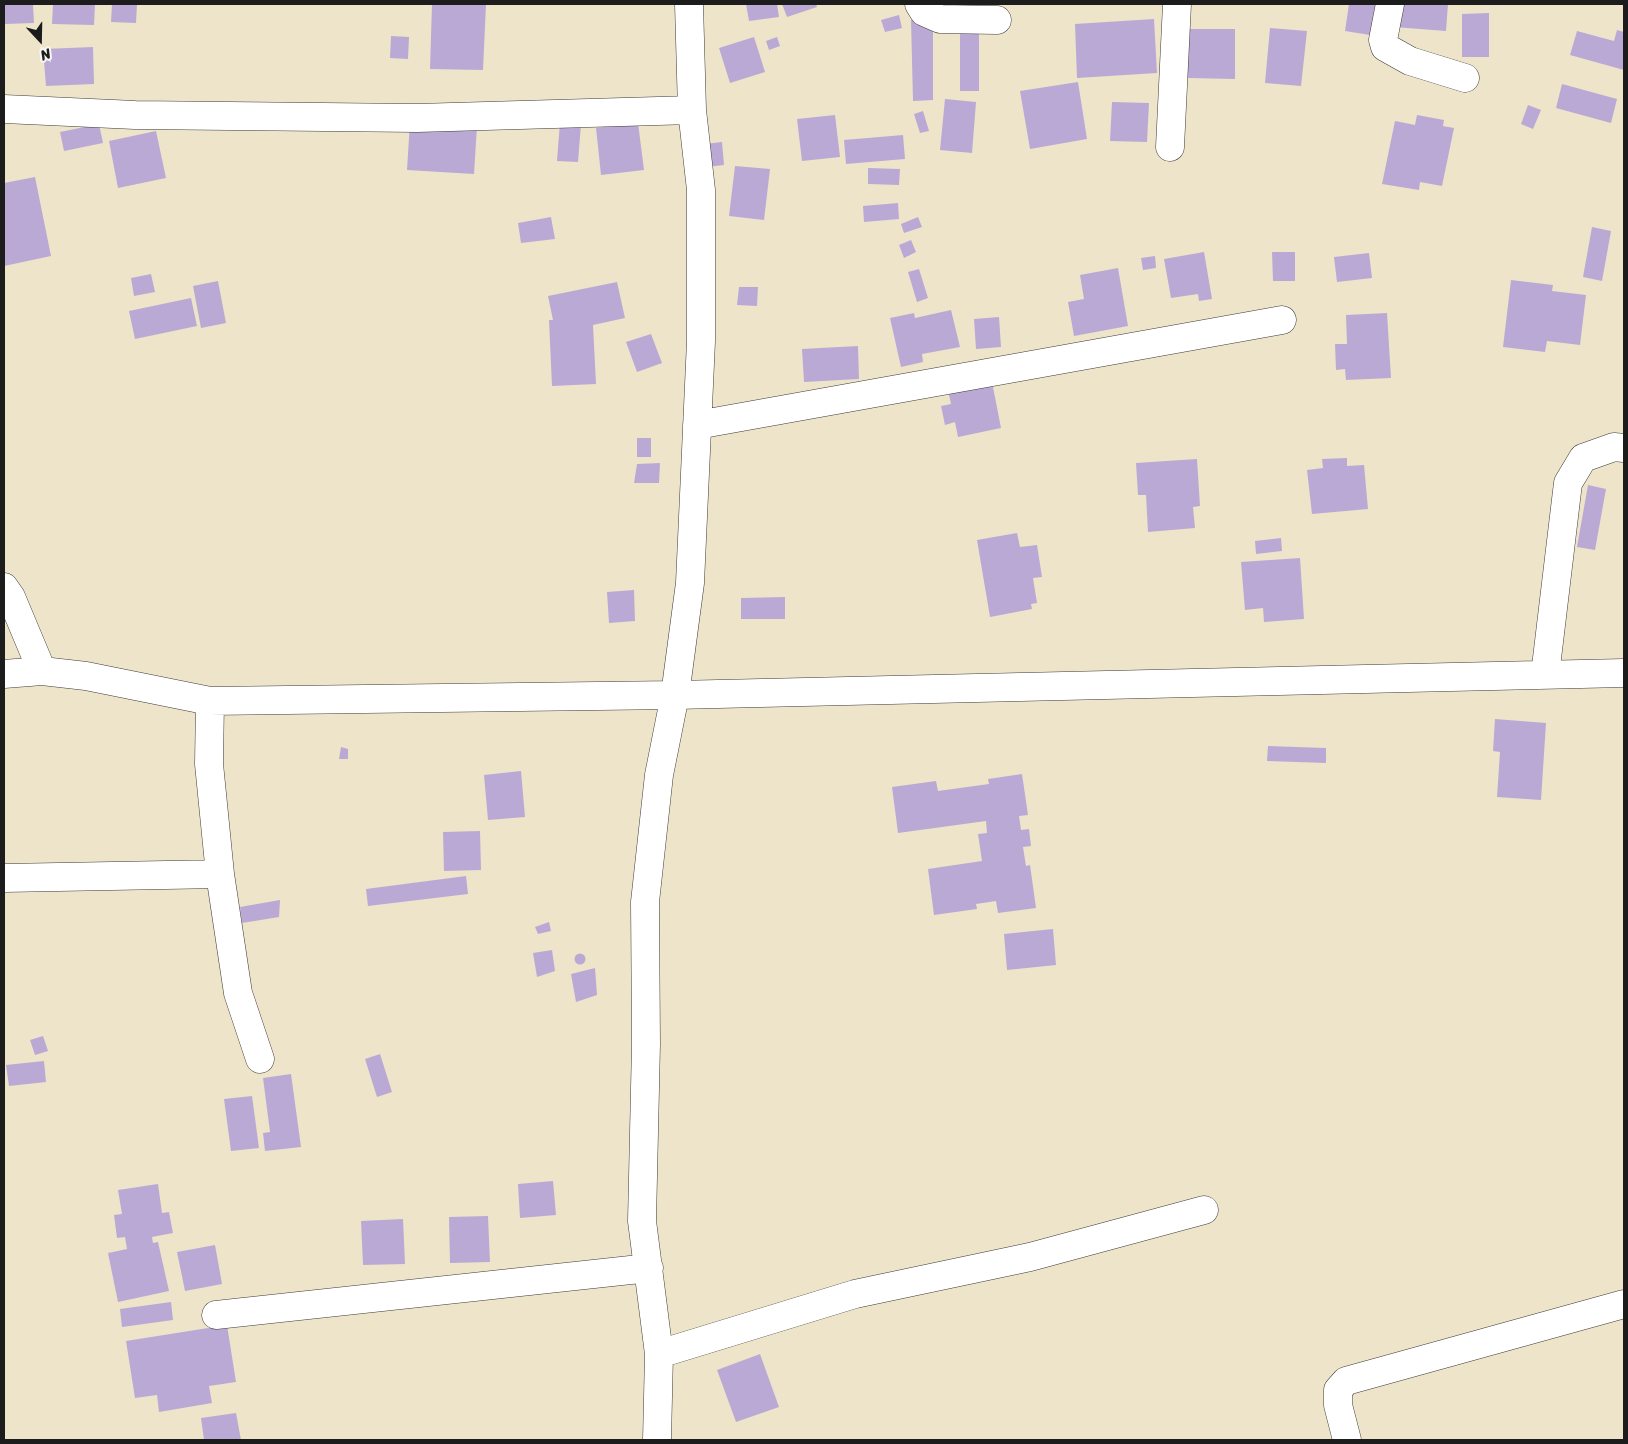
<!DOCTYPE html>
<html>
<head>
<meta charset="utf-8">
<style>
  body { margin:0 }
  #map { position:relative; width:1628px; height:1444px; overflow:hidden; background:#eee4ca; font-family:Sriracha,sans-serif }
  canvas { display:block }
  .frame { position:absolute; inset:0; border:5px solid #1c1c1c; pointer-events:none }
  .north { position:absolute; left:15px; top:15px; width:50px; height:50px; -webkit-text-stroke:4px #f6f6f2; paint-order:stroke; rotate:159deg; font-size:14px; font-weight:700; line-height:20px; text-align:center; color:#1c1c1c }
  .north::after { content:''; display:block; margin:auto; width:18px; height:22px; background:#1c1c1c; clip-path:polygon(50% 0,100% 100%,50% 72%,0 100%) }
</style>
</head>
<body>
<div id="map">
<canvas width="1628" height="1444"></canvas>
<div class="frame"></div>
<div class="north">N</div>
</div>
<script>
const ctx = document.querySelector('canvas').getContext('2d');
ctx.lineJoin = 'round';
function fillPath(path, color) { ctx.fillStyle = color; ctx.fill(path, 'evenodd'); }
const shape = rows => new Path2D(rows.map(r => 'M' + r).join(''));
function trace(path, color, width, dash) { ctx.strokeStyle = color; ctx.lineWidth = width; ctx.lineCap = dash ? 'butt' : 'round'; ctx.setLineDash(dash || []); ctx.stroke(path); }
fillPath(shape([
  [4,4,33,4,34,23,5,24],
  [53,4,95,4,94,25,52,24],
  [112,4,137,4,136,23,111,22],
  [432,4,486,4,483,70,430,69],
  [746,4,777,4,779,17,749,21],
  [782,4,816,4,817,7,787,17],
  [1349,4,1381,4,1376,36,1345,31],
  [1396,4,1448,4,1446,31,1394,27],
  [1489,13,1489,57,1462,57,1462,14],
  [899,15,902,28,885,32,881,20],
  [1154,19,1157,73,1077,78,1075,24],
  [911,20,933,20,933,100,913,101],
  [960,23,979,23,979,91,960,91],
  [1270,28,1307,31,1301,86,1265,83],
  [1188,29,1235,29,1235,79,1188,78],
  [1617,30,1624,32,1624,70,1570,55,1577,31,1614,41],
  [391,36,409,37,408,59,390,58],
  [754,37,765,72,730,83,719,48],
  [777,37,780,46,769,50,766,41],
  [93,47,94,84,46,86,43,49],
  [1078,82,1087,139,1030,149,1020,91],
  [1562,84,1617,99,1611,123,1556,108],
  [945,99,976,102,972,153,940,150],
  [1112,102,1149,103,1147,142,1110,141],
  [1528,105,1541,110,1533,129,1521,124],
  [923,111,929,131,920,133,914,114],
  [835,115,840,157,802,161,797,119],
  [1417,115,1444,120,1443,126,1454,128,1442,186,1420,182,1419,190,1382,184,1395,121,1415,125],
  [410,122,477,126,474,174,407,170],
  [560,122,581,124,578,162,557,161],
  [638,123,644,170,601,175,596,128],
  [99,124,103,143,64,151,60,132],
  [156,131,166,178,118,188,109,141],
  [903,135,905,159,846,164,844,140],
  [722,142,724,165,707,167,705,144],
  [735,166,770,169,764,220,729,216],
  [868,168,900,169,899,185,868,184],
  [35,177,51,256,4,266,4,183],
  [898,203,899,219,864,222,863,206],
  [551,217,555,239,521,243,518,223],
  [918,217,922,227,904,233,901,224],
  [1592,227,1611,231,1602,281,1583,277],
  [911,240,916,252,904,258,899,245],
  [1204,252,1212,299,1199,301,1198,294,1171,298,1164,259],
  [1272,252,1295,252,1295,281,1273,281],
  [1369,253,1372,278,1337,282,1334,257],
  [1155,256,1156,268,1143,270,1141,258],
  [1118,268,1128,326,1074,336,1068,302,1084,299,1080,275],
  [919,269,928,298,917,302,908,272],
  [151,274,155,292,134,296,131,278],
  [1511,280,1553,285,1552,291,1586,295,1580,345,1547,341,1545,352,1503,347],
  [218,281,226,323,201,328,193,286],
  [617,282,625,318,593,325,596,384,552,386,549,320,553,320,548,296],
  [739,287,758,287,757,306,737,305],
  [191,298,197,326,135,339,129,311],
  [951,310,960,347,922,354,923,362,901,367,890,318,914,313,915,318],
  [1387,313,1391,378,1346,380,1345,369,1336,370,1335,344,1347,344,1346,315],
  [999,317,1001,347,976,349,974,319],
  [651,334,662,363,637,372,626,342],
  [858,346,859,379,804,382,802,349],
  [992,382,1001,428,958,437,955,422,945,425,941,406,951,404,948,390],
  [637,438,651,438,651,457,637,457],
  [1347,458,1347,466,1364,465,1368,509,1312,514,1307,470,1323,468,1322,459],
  [1197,459,1200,506,1193,507,1195,528,1148,532,1146,495,1138,495,1136,463],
  [660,463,659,483,634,483,637,464],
  [1588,485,1606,489,1595,550,1577,547],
  [1017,533,1020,547,1037,545,1042,577,1033,578,1037,603,1031,604,1032,609,990,617,977,540],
  [1281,538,1282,551,1256,554,1255,541],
  [1300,558,1304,619,1264,622,1263,608,1245,610,1241,562],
  [634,590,635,621,609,623,607,592],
  [785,597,785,619,741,619,741,598],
  [1495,719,1546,723,1541,800,1497,797,1500,752,1493,751],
  [1268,746,1326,748,1326,763,1267,761],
  [341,747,348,749,348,759,339,759],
  [521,771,525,817,488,820,484,775],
  [1022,774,1028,815,1019,816,1021,830,1029,829,1031,846,1023,847,1026,866,1030,865,1036,908,998,913,996,901,976,904,977,909,934,915,928,869,982,861,978,834,987,833,986,821,898,833,892,787,936,781,938,791,989,784,988,779],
  [480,831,481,870,444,871,443,832],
  [466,876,468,894,368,906,366,889],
  [280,900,279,917,242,923,240,907],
  [549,922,551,931,538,934,535,927],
  [1053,929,1056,965,1007,970,1004,934],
  [552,950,555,971,537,977,533,953],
  '574.5 959a5.5 5.5 0 1 1 11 0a5.5 5.5 0 1 1-11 0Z',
  [595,968,597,995,576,1002,571,974],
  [43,1036,48,1051,35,1055,30,1040],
  [380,1054,392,1092,377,1097,365,1059],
  [44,1061,46,1082,9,1086,6,1065],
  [291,1074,301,1147,265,1151,263,1133,270,1132,263,1078],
  [252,1096,259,1148,231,1151,224,1099],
  [553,1181,556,1215,520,1218,518,1184],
  [158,1184,162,1213,169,1212,173,1233,152,1237,153,1243,158,1242,169,1291,118,1302,108,1253,127,1249,125,1237,117,1238,114,1215,122,1214,118,1190],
  [488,1216,490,1262,450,1263,449,1217],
  [403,1219,405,1264,363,1265,361,1221],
  [215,1245,222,1284,185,1291,177,1252],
  [171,1302,173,1320,122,1327,120,1309],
  [227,1325,236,1382,209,1386,212,1403,159,1412,157,1395,135,1398,126,1341],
  [760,1354,779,1407,736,1422,717,1370],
  [236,1413,241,1440,204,1440,201,1418]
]), '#bba9d5');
const minor = shape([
  [919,4,924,12,940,19,997,20],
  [1390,4,1383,40,1385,47,1410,61,1465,78],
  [4,109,135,115,417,118,692,110],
  [1170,147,1177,4],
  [697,425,1282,320],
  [4,587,11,597,42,671],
  [4,674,42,671,86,676,210,701,675,695,1624,673],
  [1545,675,1568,483,1583,458,1614,447,1624,448],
  [220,874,238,993,260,1059],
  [4,878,220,874,209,764,210,701],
  [216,1315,649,1268],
  [659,1354,855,1294,1030,1257,1204,1210],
  [657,1440,659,1354,642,1221,646,1044,645,902,659,775,675,695,690,583,701,341,701,190,692,110,689,4],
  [1347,1440,1338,1405,1338,1390,1346,1381,1624,1304]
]);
trace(minor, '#3c3a36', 29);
trace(minor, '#fff', 28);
</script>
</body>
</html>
